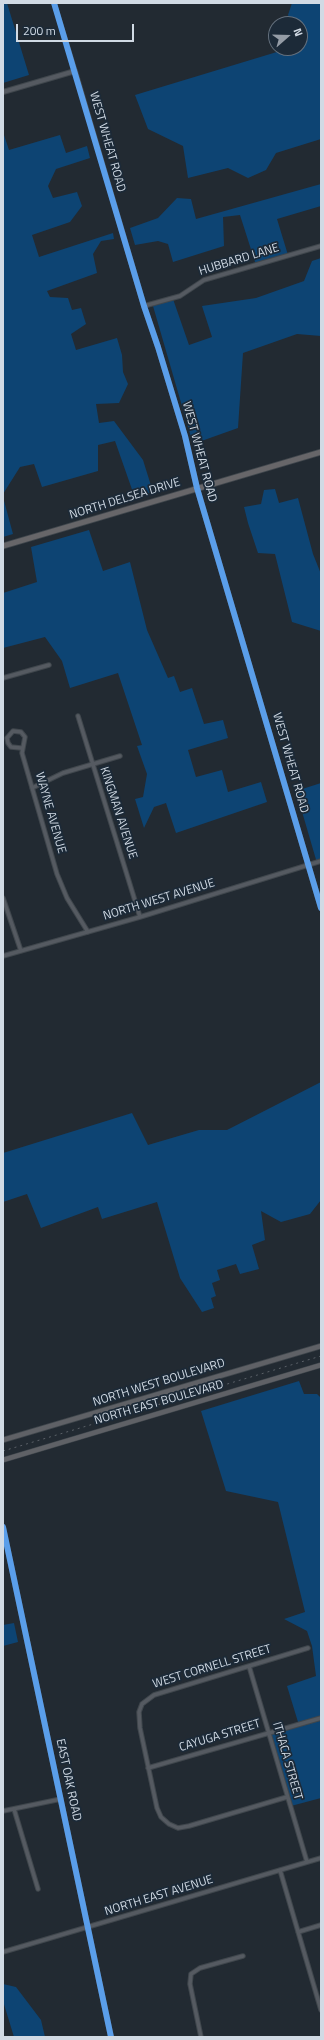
<!DOCTYPE html>
<html>
<head>
<meta charset="utf-8">
<style>
  body { margin:0 }
  #map { position:relative; width:324px; height:2040px; overflow:hidden; background:#222a32; font-family:"Titillium Web",sans-serif }
  canvas { display:block }
  .frame { position:absolute; inset:0; border:4px solid #d1dae4; pointer-events:none }
  .north { position:absolute; left:268px; top:16px; width:40px; height:40px; box-sizing:border-box; background:#1c2a38; border:1px solid #64707d; border-radius:50%; rotate:70deg; font-size:11px; font-weight:700; line-height:16px; text-align:center; color:#d1dae4 }
  .north::after { content:''; display:block; margin:auto; width:14px; height:18px; background:#949ca6; clip-path:polygon(50% 0,100% 100%,50% 72%,0 100%) }
  .scale { position:absolute; left:16px; top:24px; width:118px; height:18px; box-sizing:border-box; border:2px solid #d1dae4; border-top:0; padding-left:5px; font-size:12px; line-height:14px; white-space:nowrap; color:#d1dae4; -webkit-text-stroke:3px #1c2a38; paint-order:stroke }
</style>
</head>
<body>
<div id="map">
<canvas width="324" height="2040"></canvas>
<div class="frame"></div>
<div class="north">N</div>
<div class="scale">200 m</div>
</div>
<script>
const ctx = document.querySelector('canvas').getContext('2d');
ctx.lineJoin = 'round';
function fillPath(path, color) { ctx.fillStyle = color; ctx.fill(path, 'evenodd'); }
const shape = rows => new Path2D(rows.map(r => 'M' + r).join(''));
function trace(path, color, width, dash) { ctx.strokeStyle = color; ctx.lineWidth = width; ctx.lineCap = dash ? 'butt' : 'round'; ctx.setLineDash(dash || []); ctx.stroke(path); }
function label(font, color, halo, rows, align = 'center') {
  ctx.font = font + ' "Titillium Web",sans-serif'; ctx.lineWidth = 3.5; ctx.setLineDash([]); ctx.textBaseline = 'middle'; ctx.strokeStyle = halo; ctx.fillStyle = color; for (const [text, x, y, turn = 0] of rows) {
    ctx.save(); ctx.translate(x, y); ctx.rotate((+turn || 0) * Math.PI / 180); ctx.textAlign = isNaN(turn) ? turn : align; if (halo) ctx.strokeText(text, 0, 0); ctx.fillText(text, 0, 0); ctx.restore();
  }
}
fillPath(shape([
  [3,3,7,3,29,75,3,83],
  [292,3,321,3,321,139,276,153,266,170,248,178,228,168,188,178,183,146,148,129,135,95,290,48,300,48,300,45,303,44,300,38,300,24,293,24,288,15],
  [3,132,9,150,60,135,66,153,87,146,90,158,56,169,48,186,53,198,77,192,82,206,70,222,32,235,39,257,113,233,114,239,101,241,93,254,97,273,47,291,50,297,68,298,72,310,81,308,86,324,71,334,76,350,117,338,122,355,123,372,128,384,119,403,96,404,99,423,114,421,143,460,153,492,135,498,115,441,98,445,98,471,42,487,34,464,20,467,3,494],
  [321,184,321,206,277,219,288,255,256,265,240,215,223,217,224,246,173,262,168,244,158,241,135,245,130,228,158,218,177,198,191,199,196,219],
  [321,258,321,336,297,334,243,353,238,428,193,444,153,306,173,299,189,345,212,337,202,306,256,298,304,281,312,261],
  [275,489,279,503,298,498,313,554,321,574,321,631,292,622,275,554,258,553,248,523,244,507,261,504,264,490],
  [3,497,13,534,3,537],
  [89,530,103,571,130,562,147,630,168,678,174,676,180,692,192,688,204,724,223,720,228,738,188,750,196,777,222,770,228,792,261,782,267,802,176,833,166,803,154,807,144,828,135,799,143,797,147,774,137,746,142,745,118,673,70,688,62,661,45,637,3,648,3,593,37,582,31,547],
  [321,783,321,861,317,863,296,791],
  [321,1082,321,1200,310,1214,281,1222,261,1211,265,1240,252,1245,259,1269,240,1274,236,1264,217,1270,220,1280,212,1283,216,1296,211,1298,214,1308,202,1312,180,1278,157,1202,102,1219,98,1207,41,1228,27,1194,3,1202,3,1153,132,1113,148,1145,199,1130,227,1130],
  [299,1381,304,1394,317,1394,321,1398,321,1798,291,1806,268,1733,298,1722,287,1686,316,1676,312,1646,307,1631,284,1619,305,1612,278,1502,226,1491,201,1411],
  [14,1623,18,1642,3,1646,3,1625],
  [3,1984,16,1987,41,2020,45,2037,14,2037,3,2001]
]), '#0d4473');
const minor = shape([
  [54,3,75,71],
  [144,306,180,296,204,280,321,246],
  [3,678,49,665],
  [78,716,140,917],
  [21,748,11,747,8,743,7,738,13,731,21,732,25,737,22,753,57,874,67,898,88,932],
  [32,788,63,773,120,756],
  [3,898,21,951],
  [3,956,140,917,321,861],
  [249,1666,307,1862],
  [148,1768,321,1718],
  [287,1797,189,1826,178,1828,169,1824,161,1817,157,1808,140,1728,139,1712,142,1704,154,1695,308,1648],
  [14,1809,38,1889],
  [3,1811,61,1799],
  [280,1870,321,2010],
  [298,1932,321,1925],
  [3,1952,321,1858],
  [201,2037,190,1984,191,1974,200,1968,243,1956]
]);
const tertiary = shape([
  [3,92,75,71,144,306,158,347,185,436,197,488,321,908],
  [3,1527,111,2037]
]);
const secondary = shape([
  [3,1440,321,1346],
  [3,1460,321,1365]
]);
const primary = shape([
  [3,546,321,452]
]);
trace(minor, '#40474d', 5.5);
trace(tertiary, '#40474d', 6);
trace(secondary, '#40474d', 6);
trace(primary, '#40474d', 7);
trace(minor, '#555a61', 3.5);
trace(tertiary, '#555a61', 4);
trace(secondary, '#5f6166', 4.5);
trace(primary, '#676669', 5);
trace(shape([
  [3,1451,321,1356]
]), '#5b6168', 1, [2, 4]);
trace(shape([
  [54,3,144,306,158,347,185,436,197,488,321,908],
  [3,1527,111,2037]
]), '#5a9eea', 6);
label('12px', '#d1dae4', '#1c2a38', [
  ["WEST WHEAT ROAD",107,142,74],
  ["HUBBARD LANE",239,260,-17],
  ["WEST WHEAT ROAD",199,452,75],
  ["NORTH DELSEA DRIVE",125,499,-17],
  ["WEST WHEAT ROAD",290,763,74],
  ["WAYNE AVENUE",50,813,74],
  ["KINGMAN AVENUE",118,813,72],
  ["NORTH WEST AVENUE",159,900,-17],
  ["NORTH WEST BOULEVARD",159,1383,-17],
  ["NORTH EAST BOULEVARD",159,1403,-16],
  ["WEST CORNELL STREET",212,1667,-17],
  ["CAYUGA STREET",220,1736,-17],
  ["ITHACA STREET",287,1761,74],
  ["EAST OAK ROAD",68,1780,78],
  ["NORTH EAST AVENUE",159,1896,-17]
]);
</script>
</body>
</html>
